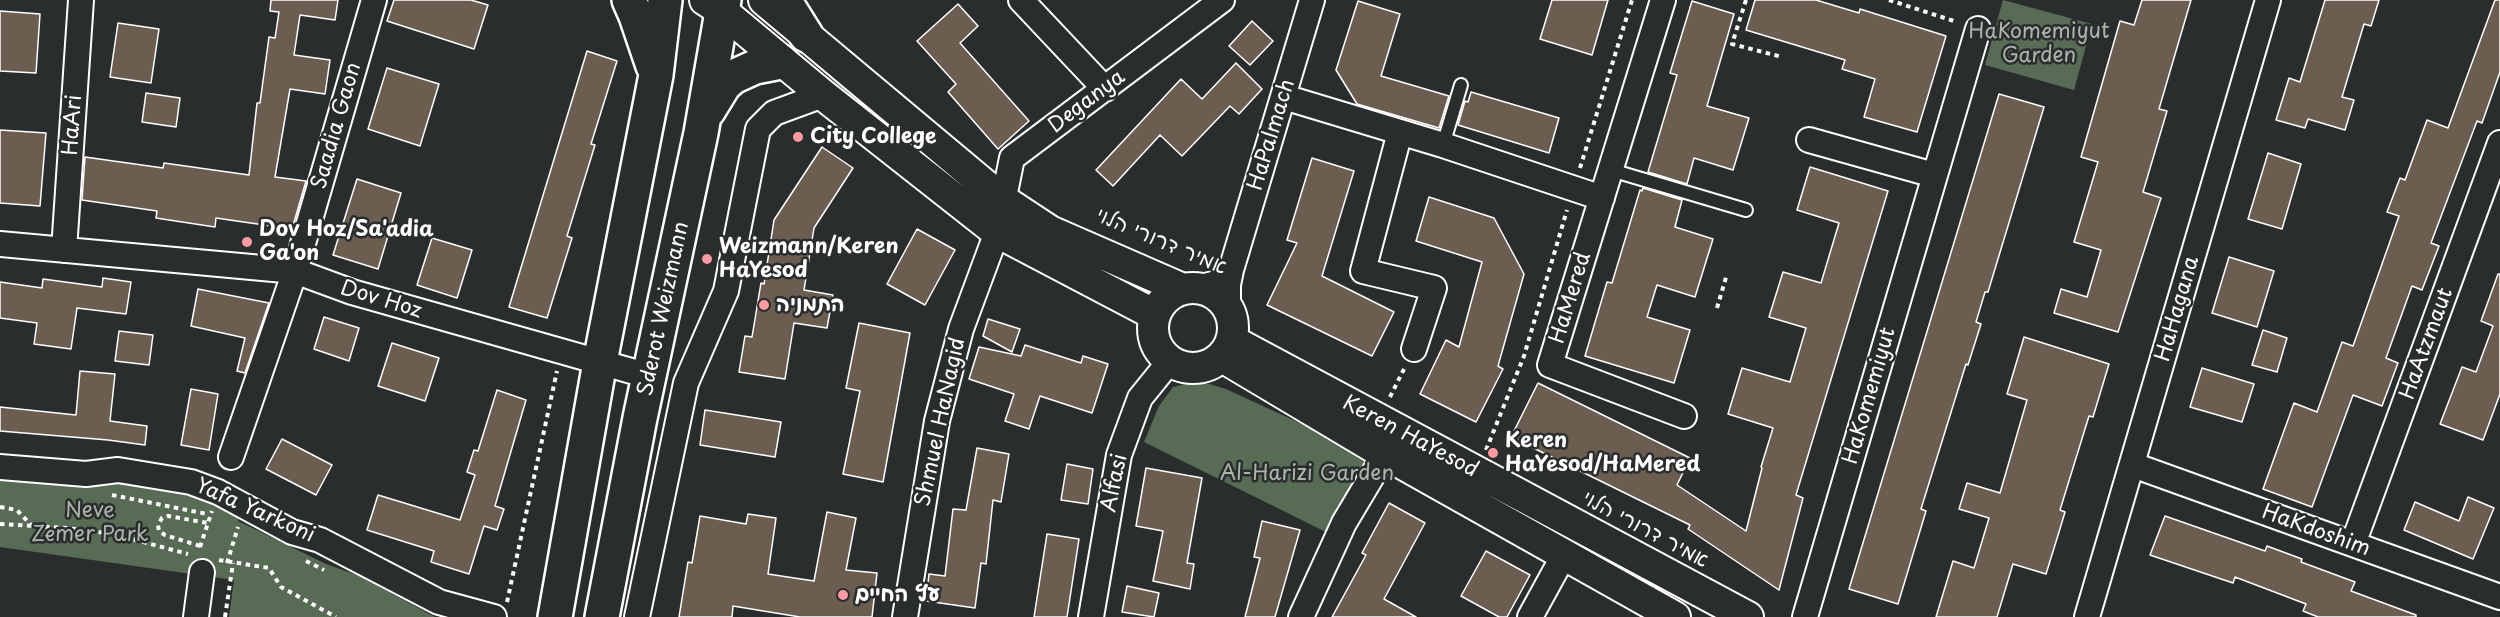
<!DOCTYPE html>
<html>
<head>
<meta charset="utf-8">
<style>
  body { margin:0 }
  canvas { display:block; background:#2a2d2e }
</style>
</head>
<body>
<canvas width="2500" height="617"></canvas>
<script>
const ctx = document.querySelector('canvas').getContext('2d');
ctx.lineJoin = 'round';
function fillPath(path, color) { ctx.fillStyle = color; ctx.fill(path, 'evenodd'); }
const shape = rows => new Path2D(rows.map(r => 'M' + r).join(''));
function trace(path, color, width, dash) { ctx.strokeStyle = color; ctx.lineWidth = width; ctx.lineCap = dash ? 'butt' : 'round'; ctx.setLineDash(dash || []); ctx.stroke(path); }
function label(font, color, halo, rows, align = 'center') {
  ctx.font = font + ' "Playpen Sans","Playpen Sans Hebrew",sans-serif'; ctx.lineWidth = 5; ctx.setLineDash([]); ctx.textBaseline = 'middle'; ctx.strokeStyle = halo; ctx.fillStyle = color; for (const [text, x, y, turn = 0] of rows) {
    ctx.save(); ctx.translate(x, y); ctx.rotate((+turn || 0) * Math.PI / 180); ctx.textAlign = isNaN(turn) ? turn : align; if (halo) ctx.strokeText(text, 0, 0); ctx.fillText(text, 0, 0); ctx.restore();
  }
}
fillPath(shape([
  [2003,0,2092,24,2074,90,1985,65],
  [838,71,968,180,961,191,934,172,831,79],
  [1199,381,1226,389,1373,457,1332,535,1144,442,1159,406,1173,387],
  [121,476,120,483,178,492,179,486,241,514,238,521,326,564,357,575,435,617,229,617,234,580,0,547,0,479,96,487,97,482]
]), '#586b55');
const building = shape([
  [271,0,338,0,335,20,300,15,294,55,330,60,325,94,290,89,275,177,306,181,292,229,216,218,215,227,156,218,157,211,82,200,85,157,163,168,164,163,249,175,257,103,260,103,269,37,275,38,279,12,270,11,271,0],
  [394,0,471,0,488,5,474,49,387,21,394,0],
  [1552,0,1608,0,1592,55,1540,39,1552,0],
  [1755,0,1816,0,1859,13,1860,9,1946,36,1917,132,1864,117,1875,79,1842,69,1845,60,1746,30,1755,0],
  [2142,0,2191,0,2159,109,2167,111,2143,192,2161,198,2118,332,2054,313,2061,289,2087,297,2101,250,2074,242,2098,162,2081,157,2120,21,2134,25,2142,0],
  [2325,0,2379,0,2371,26,2364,24,2342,97,2354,100,2345,130,2308,119,2305,128,2276,120,2289,78,2300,82,2325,0],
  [2495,0,2500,0,2500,72,2482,123,2477,121,2431,243,2439,246,2422,290,2412,286,2386,358,2398,363,2382,406,2353,395,2312,507,2263,489,2294,403,2317,412,2342,342,2353,346,2399,216,2387,212,2400,178,2405,180,2427,120,2448,128,2495,0],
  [1358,1,1400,14,1381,76,1449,96,1439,128,1357,104,1336,70,1358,1],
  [1692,1,1734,14,1707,106,1749,118,1733,170,1694,158,1687,184,1648,172,1677,75,1670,73,1692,1],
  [958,4,978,26,960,43,1029,121,998,149,948,92,956,84,917,41,958,4],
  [0,11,40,14,36,73,0,71,0,11],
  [1252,21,1273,41,1250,65,1229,46,1252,21],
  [118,23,159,29,151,83,110,77,118,23],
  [587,51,617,61,591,144,595,145,567,236,572,238,547,318,509,307,587,51],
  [1236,63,1262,89,1239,114,1230,106,1182,156,1160,135,1113,186,1096,170,1181,79,1202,99,1236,63],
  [387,68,439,84,420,146,368,129,387,68],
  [1471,92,1559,118,1549,153,1458,125,1465,101,1468,102,1471,92],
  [146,93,180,98,176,127,142,122,146,93],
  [1999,94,2044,107,1988,292,1985,292,1976,322,1981,324,1968,365,1966,364,1921,509,1926,511,1898,604,1849,589,1999,94],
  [0,130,46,133,40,206,0,203,0,130],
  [822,147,853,168,814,228,804,290,833,295,827,328,794,323,785,379,739,372,745,336,752,337,761,283,764,284,774,220,822,147],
  [2268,153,2301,164,2282,229,2248,219,2268,153],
  [1312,158,1354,171,1322,276,1394,312,1372,356,1267,305,1297,243,1287,240,1312,158],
  [1810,167,1888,191,1796,495,1803,498,1779,590,1688,529,1690,525,1511,437,1538,383,1690,458,1677,485,1746,531,1762,468,1761,467,1773,428,1728,414,1742,368,1790,382,1806,328,1769,317,1783,272,1821,283,1839,223,1797,210,1810,167],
  [357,179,401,193,378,269,333,255,357,179],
  [1643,188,1682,200,1675,227,1713,239,1695,297,1657,285,1647,317,1690,330,1674,383,1585,356,1607,282,1612,283,1640,190,1642,191,1643,188],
  [1429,197,1494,218,1524,274,1498,366,1503,369,1476,422,1420,394,1446,340,1459,347,1482,262,1416,241,1429,197],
  [917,229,955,250,925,305,887,284,917,229],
  [432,238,472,250,457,298,417,285,432,238],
  [2229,257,2274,271,2257,327,2212,313,2229,257],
  [2498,274,2500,274,2500,394,2483,440,2440,424,2462,367,2476,372,2493,326,2481,321,2498,274],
  [103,278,131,282,126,314,77,308,71,349,34,344,37,323,0,318,0,282,42,288,43,279,102,287,103,278],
  [198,289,269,303,245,373,237,371,245,338,191,326,198,289],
  [324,317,359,328,349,361,314,349,324,317],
  [988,319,1020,329,1012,352,983,336,988,319],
  [859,323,910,333,883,482,843,474,860,391,846,388,859,323],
  [2263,330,2287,338,2277,372,2252,365,2263,330],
  [119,331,153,335,149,365,115,361,119,331],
  [2024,337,2109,364,2093,417,2089,416,2060,510,2065,512,2059,532,2046,574,2013,564,1997,617,1936,617,1953,561,1974,568,1989,518,1959,509,1967,483,2000,493,2027,400,2007,394,2024,337],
  [392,343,439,358,425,401,378,386,392,343],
  [1025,345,1081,363,1083,356,1108,364,1092,413,1040,396,1029,429,1005,421,1014,394,969,379,979,347,1021,356,1025,345],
  [2202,368,2254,384,2242,422,2190,407,2202,368],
  [80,371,115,374,110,421,147,426,145,445,108,440,0,431,0,407,76,415,80,371],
  [191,389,218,394,209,450,181,445,191,389],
  [497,390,526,400,495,506,504,509,497,530,484,526,469,574,431,562,434,551,367,530,378,495,460,520,475,475,467,472,474,450,478,451,497,390],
  [705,410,781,422,775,457,700,445,705,410],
  [282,439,332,465,316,495,266,469,282,439],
  [977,448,1009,454,1001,502,993,500,986,564,981,563,975,608,926,601,929,574,945,576,953,509,966,510,977,448],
  [1067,464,1093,469,1088,504,1061,500,1067,464],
  [1146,468,1202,478,1187,563,1194,564,1190,589,1153,581,1163,531,1136,526,1146,468],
  [2468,497,2494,508,2473,559,2404,530,2415,502,2459,521,2468,497],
  [1389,503,1425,523,1384,599,1416,617,1332,617,1366,555,1362,553,1389,503],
  [827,512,856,518,846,570,877,573,872,617,800,617,733,606,732,617,679,617,688,562,692,563,700,516,746,524,748,514,776,518,768,574,814,581,827,512],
  [2165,516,2265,551,2267,546,2302,559,2301,562,2355,582,2351,591,2416,615,2416,617,2318,617,2303,611,2306,604,2235,577,2233,583,2150,555,2165,516],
  [1262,521,1300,530,1275,617,1245,617,1260,558,1254,557,1262,521],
  [1047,534,1079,539,1067,617,1034,617,1047,534],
  [1486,551,1530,575,1507,617,1499,617,1461,596,1486,551],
  [1127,586,1159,593,1154,617,1122,612,1127,586]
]);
fillPath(building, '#6b5e51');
trace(building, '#fff', 1.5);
const service = shape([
  [1443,145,1461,85],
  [1611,170,1746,210]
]);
const minor = shape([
  [1021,0,1105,89],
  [1663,0,1550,365,1684,416],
  [1284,97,1443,145,1602,198],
  [1400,132,1363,271,1434,288,1414,349],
  [1809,140,1934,175],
  [0,244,295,271,352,292,649,376],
  [64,250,81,0],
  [1197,288,1221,282,1231,270],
  [1228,307,1228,285,1231,270,1312,0],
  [231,457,295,271,374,0],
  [2133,465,2500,597],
  [0,467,86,474,118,470,191,482,218,492,292,532,320,540,439,602,494,617],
  [2353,544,2500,143],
  [196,617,202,572],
  [637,617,686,383,726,291,758,129,774,113,823,95],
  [905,617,937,421,961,329,997,232,1012,158,1222,0],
  [1091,617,1119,455,1140,398,1170,361],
  [1301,617,1344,523,1378,466],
  [1530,617,1564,555],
  [1805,617,1978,29],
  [2087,617,2268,0]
]);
const tertiary = shape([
  [705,0,722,11,823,95,997,232,1155,315],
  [764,0,1003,200,1050,231,1183,289],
  '1153 328a40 40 0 1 1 80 0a40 40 0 1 1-80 0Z',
  [1231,340,1748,617],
  [1229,361,1385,454,1675,617]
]);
const secondary = shape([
  [629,0,636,16,653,66],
  [784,0,806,35],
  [708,111,724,85,733,77,755,67,781,62],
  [555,617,600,362,656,75,665,0],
  [602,617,640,418,701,133,724,0]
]);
trace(service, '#fff', 16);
trace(minor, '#fff', 28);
trace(tertiary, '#fff', 34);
trace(secondary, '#fff', 38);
trace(shape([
  [1746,0,1732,44,1782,57],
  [1889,0,1957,22],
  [1580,168,1632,0],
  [1717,308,1727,274],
  [1390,397,1404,369],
  [1486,450,1524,356,1567,210],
  [112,495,207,514],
  [0,507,17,510,31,525],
  [0,524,67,528,113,534,188,554],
  [200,546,165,535,159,531,158,525,162,518,168,516,208,523],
  [200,547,212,511],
  [219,560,269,568,281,587,336,617],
  [306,561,324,570],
  [227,563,238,527],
  [507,602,557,371],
  [225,617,233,563]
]), '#fff', 4, [4.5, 4.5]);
trace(service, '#2a2d2e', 12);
trace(minor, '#2a2d2e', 24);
trace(tertiary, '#2a2d2e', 30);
trace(secondary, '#2a2d2e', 33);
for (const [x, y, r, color] of [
  [798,137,6,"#ff9aa2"],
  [247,242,6,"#ff9aa2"],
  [707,259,6,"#ff9aa2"],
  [764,305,6,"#ff9aa2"],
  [1493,453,6,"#ff9aa2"],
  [843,595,6,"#ff9aa2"]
]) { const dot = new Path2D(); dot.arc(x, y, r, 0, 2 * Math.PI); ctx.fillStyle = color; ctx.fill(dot); trace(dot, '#2a2d2e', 2); }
label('21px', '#acb5aa', '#2a2d2e', [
  ["HaKomemiyut",2039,32],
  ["Garden",2039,56],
  ["Al-Harizi Garden",1307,474],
  ["Neve",90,511],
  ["Zemer Park",90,535]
]);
label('21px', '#fff', '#2a2d2e', [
  ["Deganya",1087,102,-37],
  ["HaAri",73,125,-86],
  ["Saadia Gaon",337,126,-74],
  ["HaPalmach",1272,135,-73],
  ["אמיר דרורי הלוי",1161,242,23],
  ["HaMered",1571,298,-73],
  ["Dov Hoz",381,300,17],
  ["Sderot Weizmann",664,309,-78],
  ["HaHagana",2178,309,-74],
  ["HaAtzmaut",2427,344,-70],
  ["HaKomemiyut",1870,396,-74],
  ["Shmuel HaNagid",941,422,-78],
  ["Keren HaYesod",1410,437,28],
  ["Alfasi",1115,483,-78],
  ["Yafa Yarkoni",255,511,24],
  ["אמיר דרורי הלוי",1645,530,28],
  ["HaKdoshim",2316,531,20]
]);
label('bold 21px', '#fff', '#2a2d2e', [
  ["City College",810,137],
  ["Dov Hoz/Sa'adia",259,230],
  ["Ga'on",259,254],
  ["Weizmann/Keren",719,247],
  ["HaYesod",719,271],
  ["התמניה",776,305],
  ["Keren",1505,441],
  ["HaYesod/HaMered",1505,465],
  ["עץ החיים",855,595]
], 'left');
</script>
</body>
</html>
